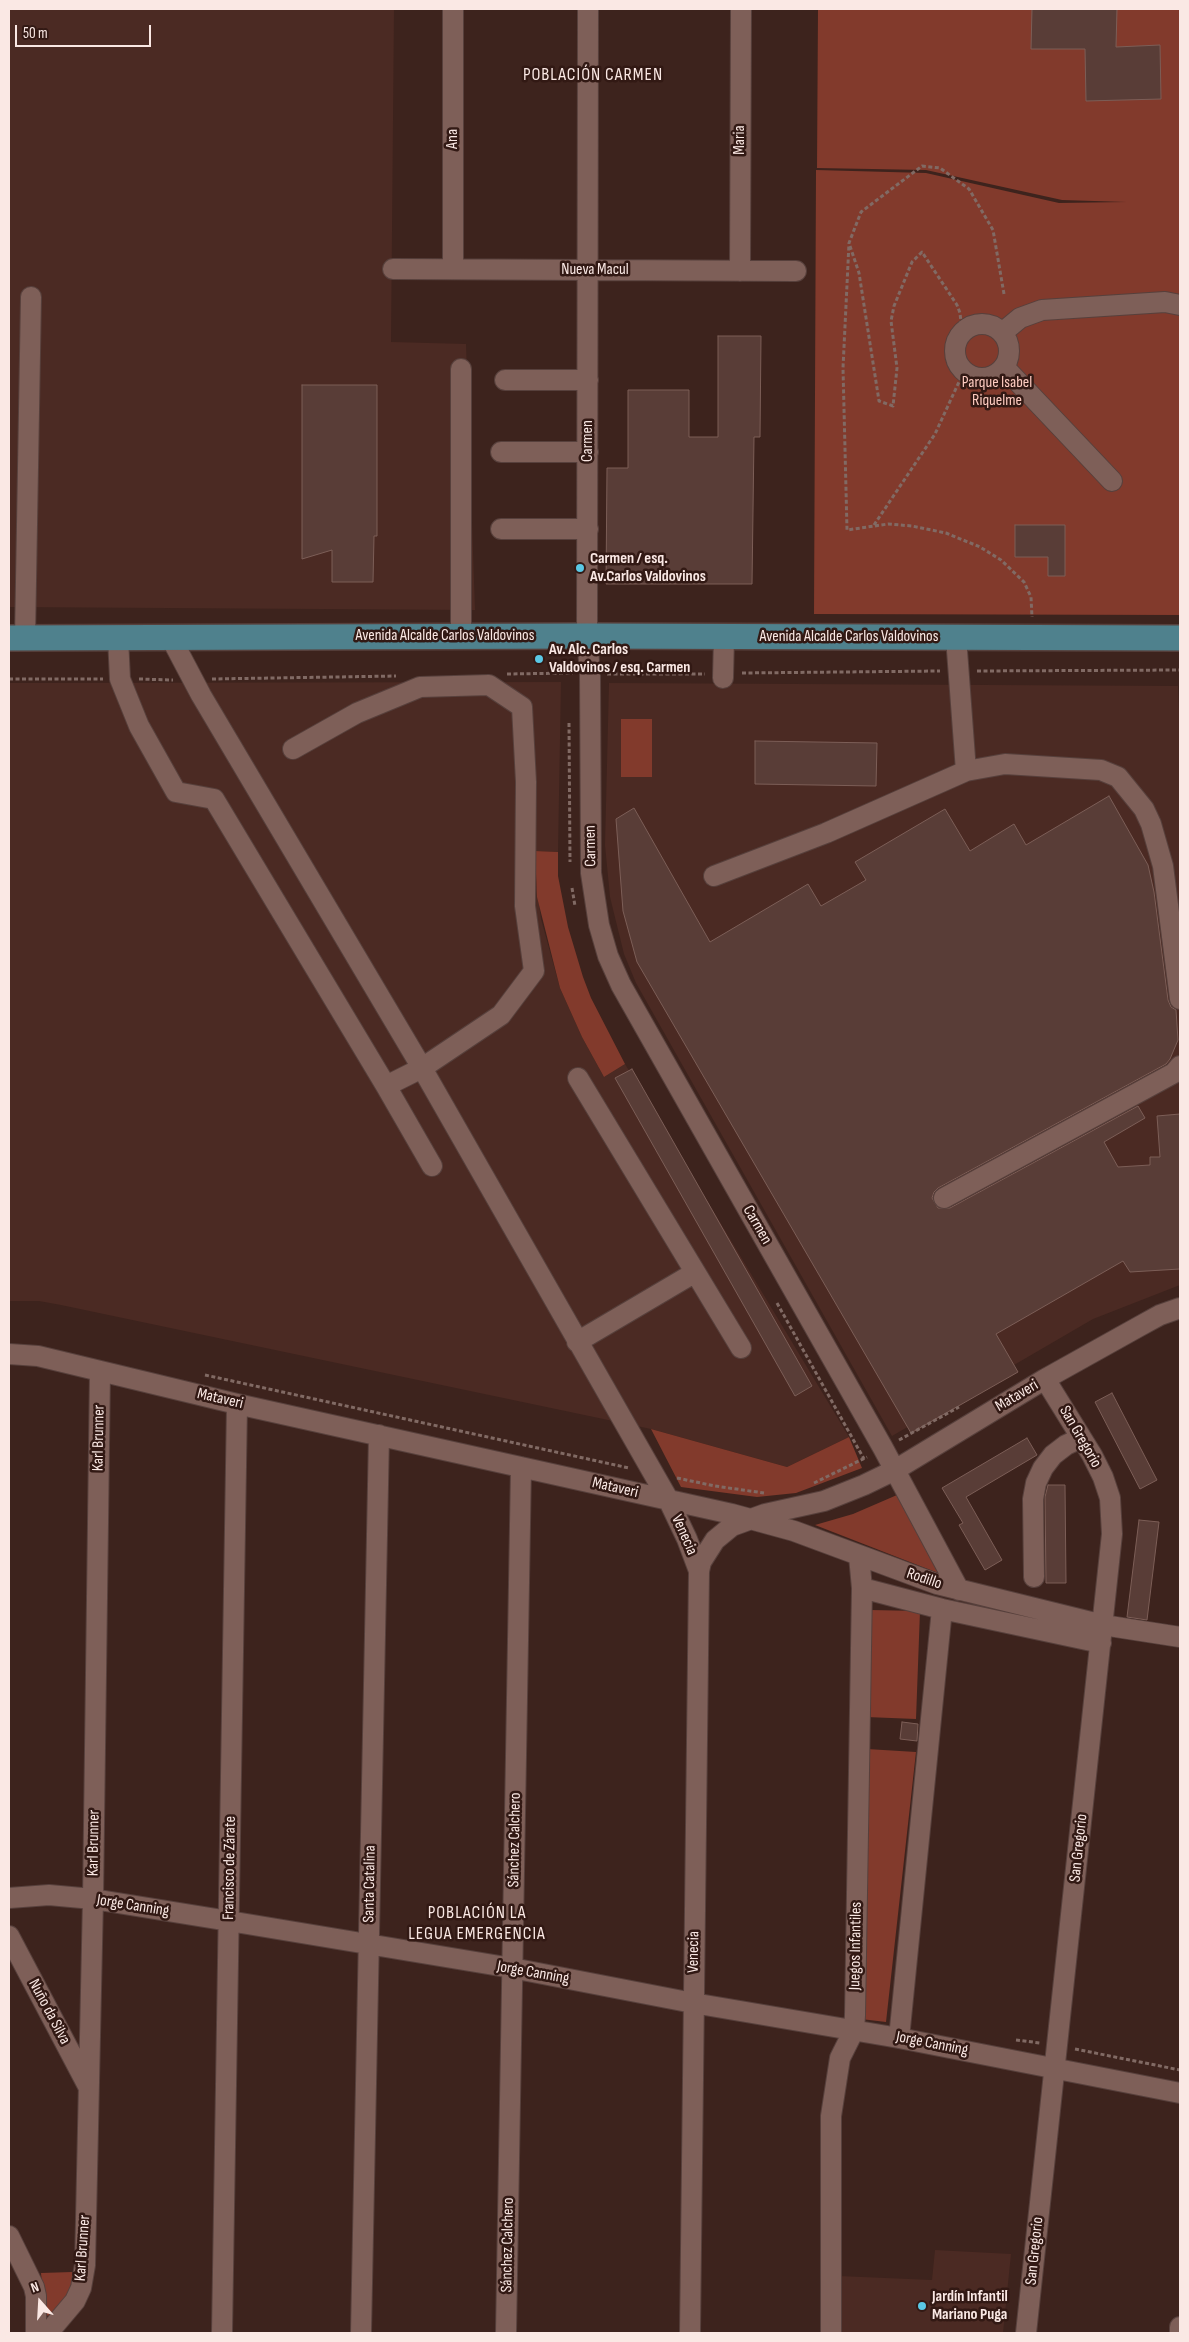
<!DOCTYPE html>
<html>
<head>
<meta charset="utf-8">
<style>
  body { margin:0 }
  #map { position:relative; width:1189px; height:2342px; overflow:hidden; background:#3d231d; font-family:"Sofia Sans Condensed",sans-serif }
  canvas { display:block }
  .frame { position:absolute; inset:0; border:10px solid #fae8e4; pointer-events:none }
  .north { position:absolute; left:15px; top:2277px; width:50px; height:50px; -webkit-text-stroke:4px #321914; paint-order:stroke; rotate:341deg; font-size:14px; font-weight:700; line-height:20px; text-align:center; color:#fae8e4 }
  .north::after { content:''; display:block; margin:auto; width:18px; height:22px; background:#fae8e4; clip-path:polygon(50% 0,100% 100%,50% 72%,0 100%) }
  .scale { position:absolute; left:15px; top:25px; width:136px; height:22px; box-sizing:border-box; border:2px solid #fae8e4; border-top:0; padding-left:6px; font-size:15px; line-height:18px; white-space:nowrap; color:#fae8e4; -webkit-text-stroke:4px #321914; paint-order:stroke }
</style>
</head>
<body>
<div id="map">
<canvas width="1189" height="2342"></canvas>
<div class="frame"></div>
<div class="north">N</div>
<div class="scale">50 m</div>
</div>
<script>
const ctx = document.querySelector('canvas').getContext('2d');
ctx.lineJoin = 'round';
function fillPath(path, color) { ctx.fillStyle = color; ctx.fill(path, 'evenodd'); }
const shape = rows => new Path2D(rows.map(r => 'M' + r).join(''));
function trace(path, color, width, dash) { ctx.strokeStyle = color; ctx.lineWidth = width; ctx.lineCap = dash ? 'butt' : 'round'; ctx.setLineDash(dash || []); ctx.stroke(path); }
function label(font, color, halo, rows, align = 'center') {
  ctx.font = font + ' "Sofia Sans Condensed",sans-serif'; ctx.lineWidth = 5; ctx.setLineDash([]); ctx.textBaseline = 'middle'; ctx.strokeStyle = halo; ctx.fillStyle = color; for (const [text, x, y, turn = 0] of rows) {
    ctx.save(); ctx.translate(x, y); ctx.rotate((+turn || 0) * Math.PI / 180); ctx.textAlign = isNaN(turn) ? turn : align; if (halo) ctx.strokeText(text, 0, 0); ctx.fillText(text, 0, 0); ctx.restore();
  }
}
fillPath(shape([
  [9,9,394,9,391,342,466,344,475,610,9,607],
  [561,682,558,852,535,851,535,874,541,919,560,988,582,1037,604,1077,625,1064,849,1437,787,1467,651,1429,61,1305,39,1301,9,1301,9,683],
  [609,683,1178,686,1180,735,1180,1285,1093,1319,892,1436,636,983,624,954,610,897,605,845],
  [935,2250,1011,2254,1003,2333,839,2333,839,2276,932,2280]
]), '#4b2a23');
fillPath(shape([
  [818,9,1180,9,1180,615,814,614,816,170,926,173,1059,203,1126,202,1062,200,926,170,817,168],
  [621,719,652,719,652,777,621,777],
  [535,851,558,852,558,876,568,927,583,977,591,998,625,1064,604,1077,582,1037,560,988,537,897],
  [651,1429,787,1467,849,1437,862,1468,796,1493,757,1497,681,1487],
  [897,1495,938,1573,815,1525,853,1514],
  [870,1610,920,1611,916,1719,866,1717],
  [867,1749,916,1752,886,2022,861,2019],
  [72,2272,72,2289,52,2315,45,2316,41,2273]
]), '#823a2c');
const building = shape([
  [1032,9,1117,9,1116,47,1160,45,1161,99,1086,101,1085,49,1031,49,1032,9],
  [718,336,761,336,760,437,754,437,752,584,606,584,607,468,628,468,628,390,689,390,689,437,718,437,718,336],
  [302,385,377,385,377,536,374,536,373,582,332,582,332,550,302,559,302,385],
  [1015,525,1065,525,1065,576,1048,576,1048,557,1015,557,1015,525],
  [755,741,877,743,876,786,755,784,755,741],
  [1109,796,1148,865,1154,892,1168,1000,1171,1007,1176,1010,1178,1040,1170,1059,1166,1064,938,1188,934,1192,932,1198,938,1208,950,1208,1138,1106,1145,1118,1104,1142,1118,1167,1150,1165,1150,1157,1160,1157,1157,1116,1180,1114,1180,1269,1130,1272,1123,1261,996,1334,1018,1372,911,1433,637,962,623,911,616,819,634,808,710,942,808,884,821,906,866,880,855,862,945,809,970,851,1014,824,1026,845,1109,796],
  [632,1069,812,1386,795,1396,615,1078,632,1069],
  [1112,1393,1157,1480,1140,1489,1095,1402,1112,1393],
  [1027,1438,1037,1455,966,1497,1002,1560,985,1570,959,1525,963,1523,942,1488,1027,1438],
  [1048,1485,1065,1485,1066,1583,1046,1583,1045,1497,1048,1485],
  [1139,1520,1159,1522,1147,1620,1127,1617,1139,1520],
  [902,1722,918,1724,917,1741,900,1739,902,1722]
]);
fillPath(building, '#593d37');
trace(building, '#7c5e57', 1);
const minor = shape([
  [588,9,587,636,590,674,591,873,599,925,608,956,621,985,883,1448,959,1590],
  [393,269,796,271],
  [453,269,453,9],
  [740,271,741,9],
  '955 351a27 27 0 1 1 54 0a27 27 0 1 1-54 0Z',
  [1002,333,1020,318,1042,310,1165,302,1180,305],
  [1004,367,1112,481],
  [505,380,588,380],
  [501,452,588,452],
  [501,529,588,529],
  [461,636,461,369],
  [956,637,966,771,1005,764,1101,770,1118,777,1144,809,1151,824,1163,866,1180,999],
  [25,638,31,297],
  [118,638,120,679,139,726,176,792,214,799,386,1086,432,1166],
  [171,638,201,695,422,1068,668,1499,687,1539,699,1571],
  [723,678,724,637],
  [293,749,357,713,420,687,489,685,522,707,526,782,525,906,534,971,501,1015,422,1068,386,1086],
  [714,876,826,833,966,771],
  [578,1078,741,1348],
  [944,1198,1174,1073,1180,1066],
  [577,1342,694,1273],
  [9,1354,38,1356,237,1404,732,1514,794,1531,937,1584,1103,1625,1180,1637],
  [1034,1577,1033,1499,1036,1483,1043,1468,1053,1455,1066,1445,1081,1438],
  [862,1588,942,1609,1101,1643],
  [9,1898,49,1895,93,1899,229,1921,512,1968,693,2003,899,2038,1180,2093],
  [9,1936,88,2086],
  [899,2038,942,1609],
  [9,2236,34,2287,36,2296,36,2333],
  [48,2333,75,2301,81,2288,85,2265,93,1899,100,1371],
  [222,2333,237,1404],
  [361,2333,379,1435],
  [506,2333,521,1467],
  [690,2333,699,1571,701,1562,715,1540,732,1526,765,1514,824,1501,864,1485,895,1470,1045,1379,1140,1326,1160,1315,1180,1308],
  [831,2333,831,2116,840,2058,854,2030,855,2015,862,1588,859,1556],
  [1026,2333,1112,1534,1110,1498,1103,1477,1092,1455,1045,1379],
  [1180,2333,1180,2327]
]);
const major = shape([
  [9,638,587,636,1180,638]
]);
trace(minor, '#57403c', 22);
trace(major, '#57403c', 28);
trace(shape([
  [850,246,859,273,879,401,893,406,897,368,891,321,894,306,912,262,922,252,957,305,960,313,962,332],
  [1004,294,993,230,969,189,940,168,922,166,861,212,849,243,843,368,847,530,888,524,912,526,946,533,980,547,1001,560,1024,582,1031,597,1032,617],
  [874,525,935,434,964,371],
  [977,671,1180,670],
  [742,673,940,671],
  [507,674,573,673],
  [607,674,705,674],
  [9,679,103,679],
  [139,679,173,680],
  [212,679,396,676],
  [569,723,570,862],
  [572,888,575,906],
  [777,1303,864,1459],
  [205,1375,629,1468],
  [899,1440,959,1407],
  [677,1478,715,1486,764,1493],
  [814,1483,867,1457],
  [1016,2040,1040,2043],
  [1075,2049,1180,2070]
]), '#816a64', 3, [4, 2.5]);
trace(minor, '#7e5f58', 20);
trace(major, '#4f818d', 25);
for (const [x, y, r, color] of [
  [580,568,5,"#5ac8e5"],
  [539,659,5,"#5ac8e5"],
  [922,2306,5,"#5ac8e5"]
]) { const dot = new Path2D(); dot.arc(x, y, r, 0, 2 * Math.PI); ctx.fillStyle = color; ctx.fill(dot); trace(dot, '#321914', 2); }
label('16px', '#fae8e4', '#321914', [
  ["Ana",453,139,-90],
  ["Maria",740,140,-90],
  ["Nueva Macul",595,270],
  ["Carmen",588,441,-90],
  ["Avenida Alcalde Carlos Valdovinos",445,636],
  ["Avenida Alcalde Carlos Valdovinos",849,637],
  ["Carmen",591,846,-91],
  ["Carmen",757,1225,60],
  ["Mataveri",1017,1396,-31],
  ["Mataveri",220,1399,13],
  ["San Gregorio",1080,1437,60],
  ["Karl Brunner",99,1438,-89],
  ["Mataveri",615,1488,13],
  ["Venecia",684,1535,66],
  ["Rodillo",924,1579,19],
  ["Sánchez Calchero",515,1840,-89],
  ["Karl Brunner",94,1843,-89],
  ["San Gregorio",1079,1848,-84],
  ["Francisco de Zárate",230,1868,-89],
  ["Santa Catalina",370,1884,-89],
  ["Jorge Canning",133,1906,9],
  ["Juegos Infantiles",856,1946,-89],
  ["Venecia",694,1952,-89],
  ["Jorge Canning",533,1973,10],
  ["Nuño da Silva",49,2012,62],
  ["Jorge Canning",932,2044,11],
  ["Sánchez Calchero",508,2245,-89],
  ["Karl Brunner",83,2248,-86],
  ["San Gregorio",1035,2251,-84]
]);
label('16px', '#feccc1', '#321914', [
  ["Parque Isabel",997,383],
  ["Riquelme",997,401]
]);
label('bold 16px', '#fae8e4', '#321914', [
  ["Carmen / esq.",590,559],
  ["Av.Carlos Valdovinos",590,577],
  ["Av. Alc. Carlos",549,650],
  ["Valdovinos / esq. Carmen",549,668],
  ["Jardín Infantil",932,2297],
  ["Mariano Puga",932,2315]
], 'left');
ctx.letterSpacing = '1px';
label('18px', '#fae8e4', '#321914', [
  ["POBLACIÓN CARMEN",593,75],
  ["POBLACIÓN LA",477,1913],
  ["LEGUA EMERGENCIA",477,1934]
]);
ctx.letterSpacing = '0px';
</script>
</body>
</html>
